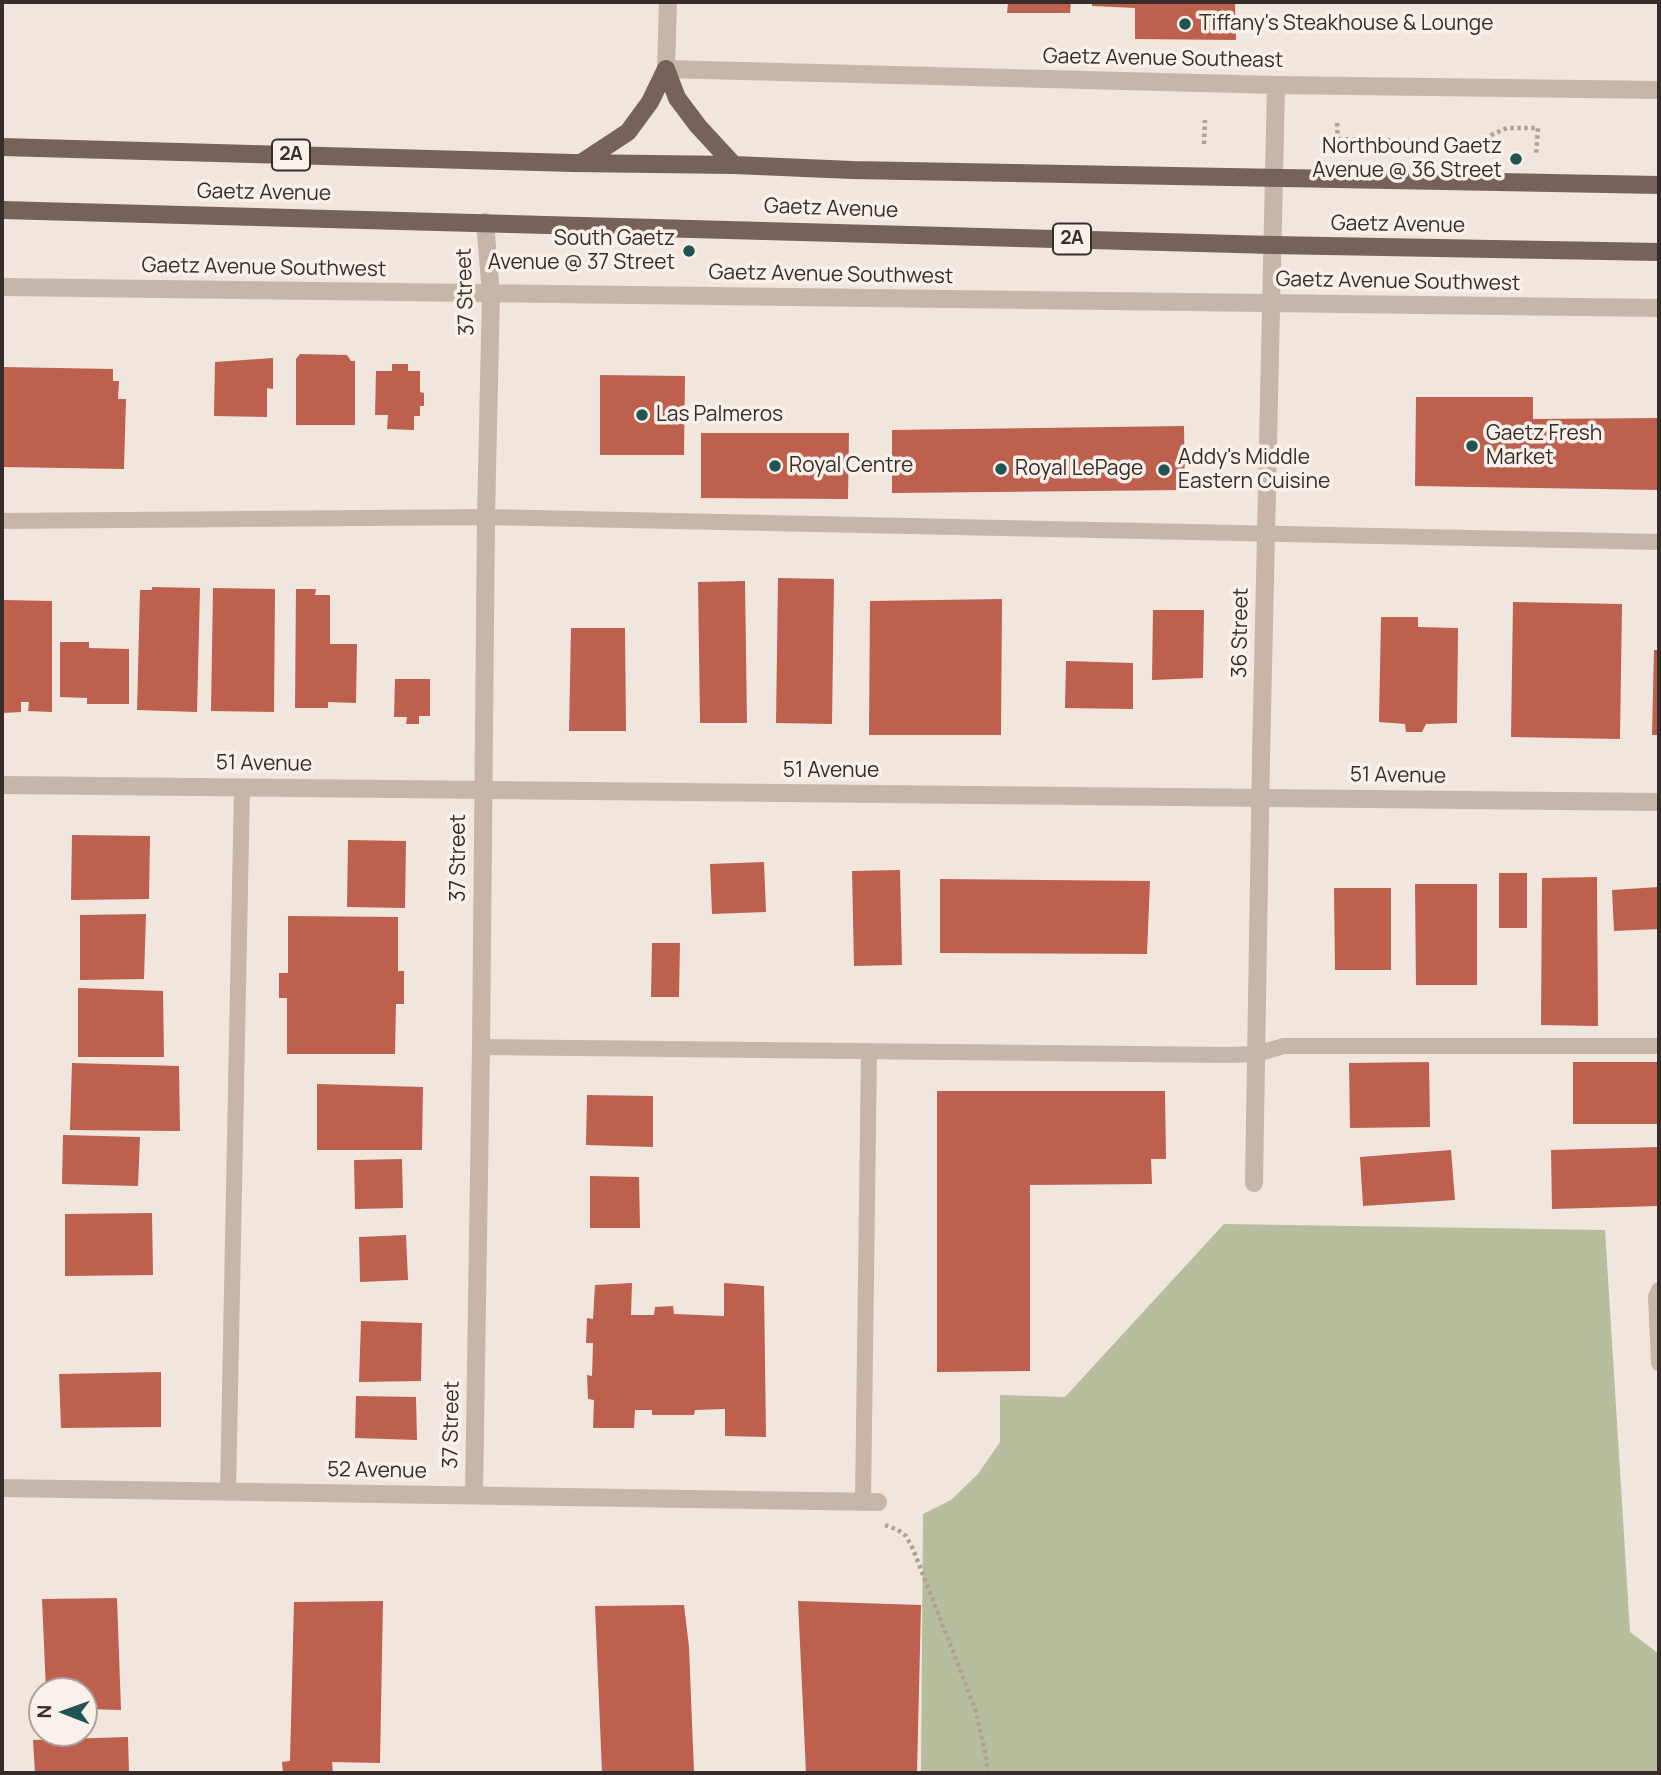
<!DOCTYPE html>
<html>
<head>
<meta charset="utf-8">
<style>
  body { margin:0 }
  #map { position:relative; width:1661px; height:1775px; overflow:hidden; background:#f0e6dd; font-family:Manrope,sans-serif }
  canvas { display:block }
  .frame { position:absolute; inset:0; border:4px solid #362c29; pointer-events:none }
  .north { position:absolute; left:28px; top:1677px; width:70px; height:70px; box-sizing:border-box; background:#f8f0e9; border:2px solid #aaa29c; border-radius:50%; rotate:271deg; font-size:19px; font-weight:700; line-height:28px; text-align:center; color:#362c29 }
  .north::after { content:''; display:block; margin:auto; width:24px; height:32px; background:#215453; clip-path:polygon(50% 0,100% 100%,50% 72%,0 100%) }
</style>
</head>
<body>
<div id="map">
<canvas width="1661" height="1775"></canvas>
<div class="frame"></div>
<div class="north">N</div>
</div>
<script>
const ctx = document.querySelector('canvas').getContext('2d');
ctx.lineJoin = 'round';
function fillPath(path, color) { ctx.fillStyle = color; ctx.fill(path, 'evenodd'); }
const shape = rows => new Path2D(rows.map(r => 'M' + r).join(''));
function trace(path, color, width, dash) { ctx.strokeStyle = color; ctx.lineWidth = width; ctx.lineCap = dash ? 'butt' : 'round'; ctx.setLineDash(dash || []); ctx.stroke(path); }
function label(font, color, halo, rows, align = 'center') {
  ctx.font = font + ' Manrope,sans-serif'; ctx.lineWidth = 7; ctx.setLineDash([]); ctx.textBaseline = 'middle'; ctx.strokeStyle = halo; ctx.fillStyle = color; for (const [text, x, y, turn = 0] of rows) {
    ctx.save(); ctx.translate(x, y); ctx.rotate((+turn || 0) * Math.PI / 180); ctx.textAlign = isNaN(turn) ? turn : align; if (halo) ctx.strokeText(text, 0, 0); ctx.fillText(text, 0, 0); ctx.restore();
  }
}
fillPath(shape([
  [1224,1224,1605,1230,1630,1632,1659,1654,1659,1773,921,1773,923,1514,951,1500,978,1474,1000,1442,1000,1395,1065,1397]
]), '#b6be9e');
fillPath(shape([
  [1008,2,1071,2,1070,13,1007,13],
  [1092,2,1235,2,1236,40,1135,39,1135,8,1092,6],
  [300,354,347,355,351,361,355,361,355,425,296,425,296,359],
  [273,358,273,389,267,388,267,417,214,416,215,362],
  [392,364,408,364,408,371,420,371,420,392,424,393,424,406,420,406,420,416,414,416,414,430,387,429,388,415,375,415,376,371,392,371],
  [2,367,113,369,113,381,119,381,118,399,126,399,124,469,2,467],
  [600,375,685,376,684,455,600,455],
  [1416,397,1533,397,1533,419,1659,418,1659,490,1415,486],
  [1184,426,1185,490,892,493,892,430],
  [701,433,849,433,848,499,701,498],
  [778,578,834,579,832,724,776,723],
  [745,581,747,723,700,723,698,582],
  [152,587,200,588,197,712,137,710,140,590,152,590],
  [213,588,275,589,274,712,211,711],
  [296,589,316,589,315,595,330,595,330,644,357,644,356,703,328,702,328,708,295,708],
  [1002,599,1001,735,869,735,870,601],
  [2,600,52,601,52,712,28,711,29,702,21,702,21,712,2,713],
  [1513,602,1622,604,1620,739,1511,737],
  [1153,610,1204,610,1203,678,1152,680],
  [1381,617,1418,617,1418,627,1458,628,1457,723,1426,724,1422,732,1406,732,1405,724,1379,722],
  [571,628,625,628,626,731,569,731],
  [60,642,89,642,89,648,129,649,129,704,87,704,87,698,60,697],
  [1654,650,1659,650,1659,735,1652,735],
  [1066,661,1133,663,1133,709,1065,708],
  [395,679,430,679,430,716,419,716,419,724,406,724,407,717,394,717],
  [72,835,150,836,149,899,71,900],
  [348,840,406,841,405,908,347,907],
  [764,862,766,912,712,914,710,864],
  [900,870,902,965,854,966,852,871],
  [1499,873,1527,873,1527,928,1499,928],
  [1597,877,1598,1026,1541,1025,1542,878],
  [940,879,1150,881,1147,954,940,953],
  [1415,884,1477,884,1477,985,1416,985],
  [1659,887,1659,929,1614,931,1612,890],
  [1334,888,1391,888,1391,970,1335,970],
  [146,914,144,979,80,980,80,915],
  [288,916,398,917,398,971,404,971,404,1004,396,1004,395,1054,287,1054,287,998,279,998,279,973,288,973],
  [652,943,680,943,679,997,651,997],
  [78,988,163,991,164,1057,78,1057],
  [1429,1062,1430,1127,1350,1128,1349,1063],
  [1573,1062,1657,1062,1657,1124,1573,1124],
  [72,1063,179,1066,180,1131,70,1130],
  [317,1084,423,1087,422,1150,317,1150],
  [937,1091,1165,1091,1166,1159,1151,1159,1152,1184,1030,1185,1030,1371,937,1372],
  [587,1095,653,1096,653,1147,586,1145],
  [63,1135,140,1137,138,1186,62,1184],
  [1659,1147,1659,1206,1552,1209,1551,1150],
  [1451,1150,1455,1200,1363,1206,1360,1157],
  [402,1159,403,1208,355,1209,354,1160],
  [590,1176,639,1177,640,1228,590,1228],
  [152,1213,153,1275,65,1276,65,1214],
  [406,1235,408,1280,360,1282,359,1237],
  [632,1283,631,1315,654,1315,655,1307,673,1306,674,1314,724,1316,724,1283,764,1286,766,1437,725,1436,725,1409,695,1410,694,1415,652,1415,652,1410,635,1410,634,1428,593,1428,594,1400,588,1399,587,1375,592,1376,593,1343,586,1343,587,1318,593,1319,595,1285],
  [361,1321,422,1323,421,1381,359,1382],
  [161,1372,161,1427,61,1428,59,1374],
  [356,1396,416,1397,417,1440,355,1438],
  [117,1598,121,1710,84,1709,84,1691,46,1691,42,1599],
  [383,1601,380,1763,332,1762,333,1773,283,1773,282,1762,290,1761,294,1602],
  [798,1601,921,1605,917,1773,806,1773],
  [684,1605,689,1647,694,1773,602,1773,595,1606],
  [128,1737,129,1773,35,1773,33,1740]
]), '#bd604e');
trace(shape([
  [1337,123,1338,146],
  [1338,139,1466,142,1480,140,1507,128,1538,128,1536,156],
  [1204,144,1205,120],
  [885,1525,898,1530,906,1536,913,1549,975,1708,986,1756,988,1773]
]), '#b39f94', 4.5, [3.5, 3.5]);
trace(shape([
  [2,521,486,517,1659,542],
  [481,1047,1227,1055,1256,1054,1284,1046,1659,1046],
  [1659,1290,1656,1297,1659,1363],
  [228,1492,242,787],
  [863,1501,869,1051]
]), '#c8b5aa', 16);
trace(shape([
  [668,2,666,69,1276,85,1659,90],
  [2,287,1659,308],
  [1254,1183,1261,758,1276,85],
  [2,1488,878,1502],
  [474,1495,481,1047,486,517,491,294,485,222]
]), '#c8b5aa', 18);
trace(shape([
  [2,785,1659,802]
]), '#c8b5aa', 18);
trace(shape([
  [666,69,677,98,698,126,734,165],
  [2,147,573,163,734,165,852,170,1659,185],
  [581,163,628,132,650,102,666,69],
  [2,210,1272,245,1659,252]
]), '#76625b', 18);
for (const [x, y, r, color] of [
  [1185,24,7,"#215453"],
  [1516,159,7,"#215453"],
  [689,251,7,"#215453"],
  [642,415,7,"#215453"],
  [1472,446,7,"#215453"],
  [775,466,7,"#215453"],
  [1001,469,7,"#215453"],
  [1164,470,7,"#215453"]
]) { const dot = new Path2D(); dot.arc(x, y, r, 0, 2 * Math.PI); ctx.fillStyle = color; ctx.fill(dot); trace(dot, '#f8f0e9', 2.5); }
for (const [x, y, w] of [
  [291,155,38],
  [1072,239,38]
]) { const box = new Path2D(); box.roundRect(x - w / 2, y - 15.5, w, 31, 5); ctx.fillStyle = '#f8f0e9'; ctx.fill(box); trace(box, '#362c29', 2); }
label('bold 19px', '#362c29', null, [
  ["2A",291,155],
  ["2A",1072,239]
]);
label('21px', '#362c29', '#f8f0e9', [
  ["Tiffany's Steakhouse & Lounge",1199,24],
  ["Northbound Gaetz",1502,147,"right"],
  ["Avenue @ 36 Street",1502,171,"right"],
  ["South Gaetz",675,239,"right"],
  ["Avenue @ 37 Street",675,263,"right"],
  ["Las Palmeros",656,415],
  ["Gaetz Fresh",1486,434],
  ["Market",1486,458],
  ["Addy's Middle",1178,458],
  ["Eastern Cuisine",1178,482],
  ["Royal Centre",789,466],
  ["Royal LePage",1015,469]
], 'left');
label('21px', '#362c29', '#f8f0e9', [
  ["Gaetz Avenue Southeast",1163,59,1],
  ["Gaetz Avenue",264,193,1],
  ["Gaetz Avenue",831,209,2],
  ["Gaetz Avenue",1398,225,1],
  ["Gaetz Avenue Southwest",264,268,1],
  ["Gaetz Avenue Southwest",831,275,1],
  ["Gaetz Avenue Southwest",1398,282,1],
  ["37 Street",466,292,-92],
  ["36 Street",1241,633,-89],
  ["51 Avenue",264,764,1],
  ["51 Avenue",831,771],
  ["51 Avenue",1398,776,1],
  ["37 Street",459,858,-90],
  ["37 Street",452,1425,-89],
  ["52 Avenue",377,1471,1]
]);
</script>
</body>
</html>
